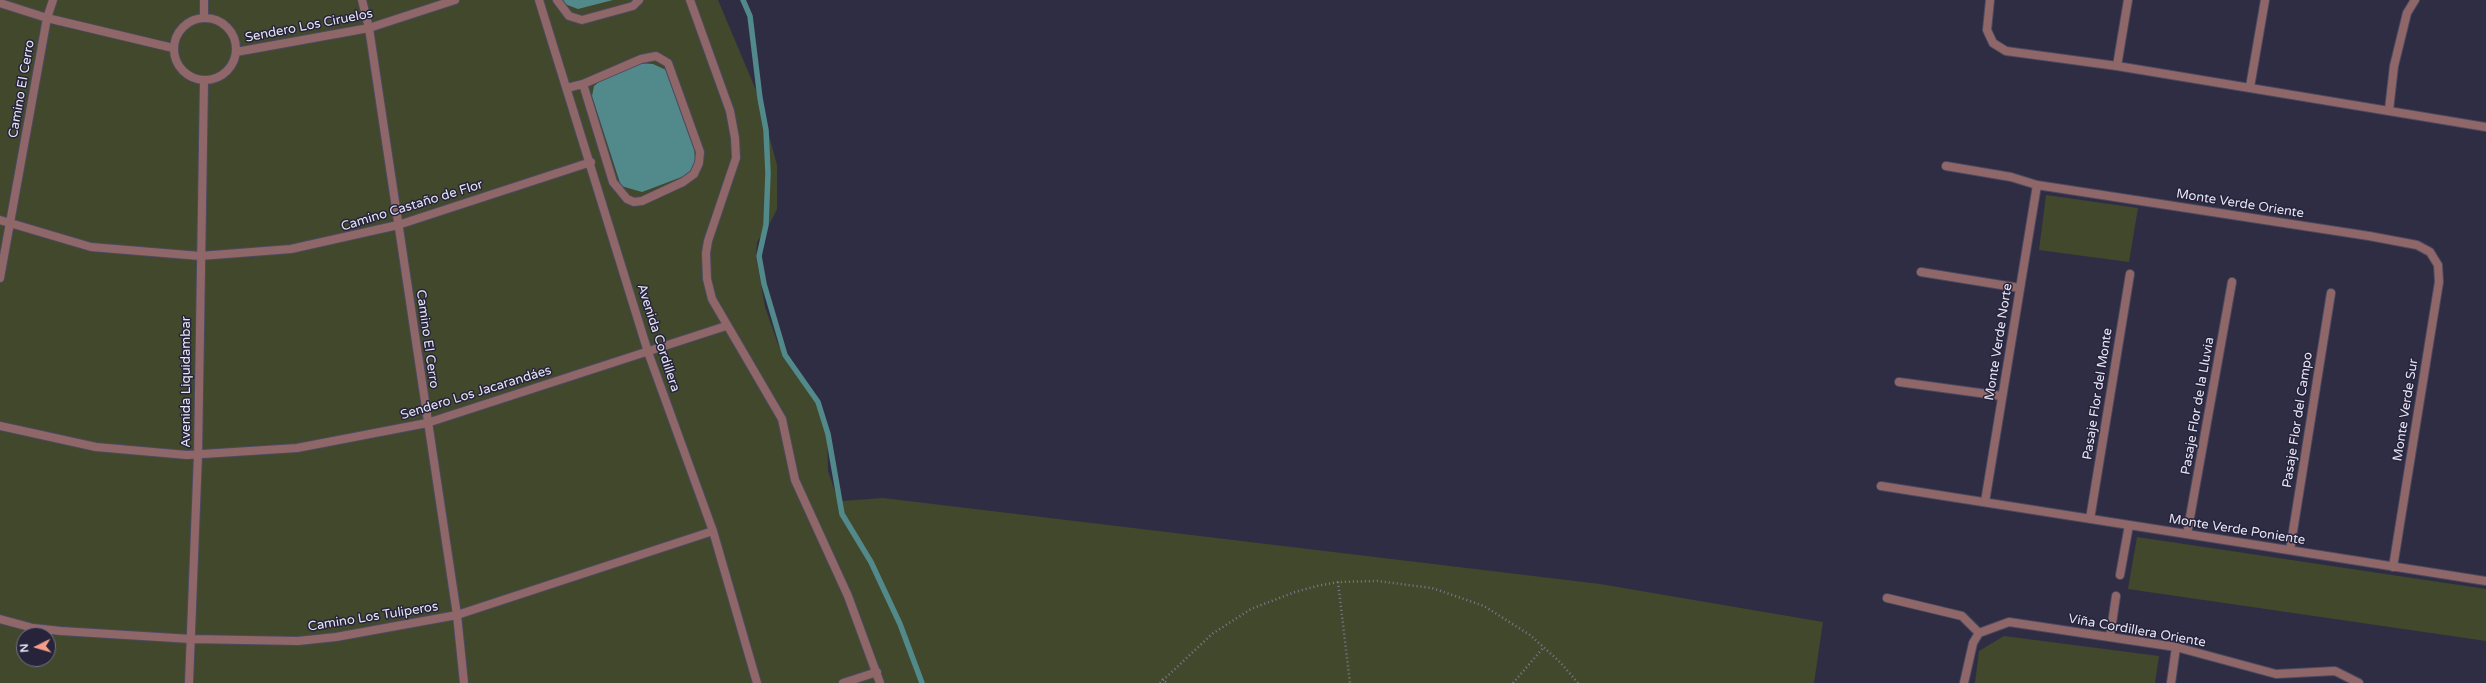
<!DOCTYPE html>
<html>
<head>
<meta charset="utf-8">
<style>
  body { margin:0 }
  #map { position:relative; width:2486px; height:683px; overflow:hidden; background:#2f2d44; font-family:"Varela Round",sans-serif }
  canvas { display:block }
  .north { position:absolute; left:16px; top:627px; width:40px; height:40px; box-sizing:border-box; background:#26233a; border:1px solid #737185; border-radius:50%; rotate:265deg; font-size:11px; font-weight:700; line-height:16px; text-align:center; color:#e6e5f5 }
  .north::after { content:''; display:block; margin:auto; width:14px; height:18px; background:#f49e89; clip-path:polygon(50% 0,100% 100%,50% 72%,0 100%) }
</style>
</head>
<body>
<div id="map">
<canvas width="2486" height="683"></canvas>
<div class="north">N</div>
</div>
<script>
const ctx = document.querySelector('canvas').getContext('2d');
ctx.lineJoin = 'round';
function fillPath(path, color) { ctx.fillStyle = color; ctx.fill(path, 'evenodd'); }
const shape = rows => new Path2D(rows.map(r => 'M' + r).join(''));
function trace(path, color, width, dash) { ctx.strokeStyle = color; ctx.lineWidth = width; ctx.lineCap = dash ? 'butt' : 'round'; ctx.setLineDash(dash || []); ctx.stroke(path); }
function label(font, color, halo, rows, align = 'center') {
  ctx.font = font + ' "Varela Round",sans-serif'; ctx.lineWidth = 3; ctx.setLineDash([]); ctx.textBaseline = 'middle'; ctx.strokeStyle = halo; ctx.fillStyle = color; for (const [text, x, y, turn = 0] of rows) {
    ctx.save(); ctx.translate(x, y); ctx.rotate((+turn || 0) * Math.PI / 180); ctx.textAlign = isNaN(turn) ? turn : align; if (halo) ctx.strokeText(text, 0, 0); ctx.fillText(text, 0, 0); ctx.restore();
  }
}
fillPath(shape([
  [0,0,718,0,758,95,777,165,777,209,770,223,757,242,756,256,765,307,778,344,789,363,816,397,823,412,827,428,828,471,837,497,842,501,883,498,1600,584,1823,622,1814,683,0,683],
  [24,635,48,635,48,659,24,659],
  [2046,195,2138,208,2129,262,2039,250],
  [2137,537,2486,589,2486,641,2128,589],
  [2004,636,2159,656,2155,683,1975,683,1979,651]
]), '#42482b');
fillPath(shape([
  [563,0,613,0,578,9,565,4],
  [637,63,653,64,666,70,694,149,696,165,687,175,642,192,621,186,592,96,594,86,609,74]
]), '#52898b');
trace(shape([
  [743,0,750,16,760,98,766,130,768,173,766,225,759,256,764,284,785,355,818,402,828,434,842,514,871,562,900,624,922,683]
]), '#52898b', 5.5);
const lane = shape([
  [362,0,369,28,457,615,464,683],
  [539,0,648,352,713,531,757,683],
  [557,0,569,16,582,20,633,6,639,0],
  [690,0,730,111,735,138,736,158,708,241,706,253,707,279,712,299,782,419,795,480,848,596,880,683],
  [0,3,47,18,173,48],
  '174 49a31 31 0 1 1 62 0a31 31 0 1 1-62 0Z',
  [204,18,204,0],
  [236,52,369,28,455,0],
  [567,88,583,84,641,59,656,56,668,63,700,152,699,163,694,174,683,182,642,201,634,202,627,199,613,182,583,84],
  [0,220,91,247,200,256,291,249,398,225,591,162],
  [0,278,47,18,53,0],
  [0,426,96,447,187,455,297,448,427,423,726,326],
  [0,619,33,628,61,631,191,639,298,641,336,637,457,615,713,531],
  [189,683,198,455,204,81],
  [843,683,877,672]
]);
const street = shape([
  [1990,0,1987,30,1993,43,2006,51,2117,66,2486,127],
  [2117,66,2128,0],
  [2250,87,2265,0],
  [2389,110,2394,66,2407,13,2415,0],
  [1946,166,2011,177,2037,185,2369,236,2417,245,2430,252,2438,265,2439,282,2393,567],
  [1921,272,2020,288],
  [1899,382,2002,396],
  [1881,486,2486,581],
  [1985,502,2037,185],
  [2090,519,2130,274],
  [2187,534,2232,282],
  [2290,550,2331,293],
  [2120,575,2129,525],
  [1887,598,1962,616,1979,633],
  [1979,633,2009,622,2176,647,2276,674,2335,671,2359,683],
  [2110,637,2116,596],
  [1964,683,1973,643,1979,633],
  [2171,683,2176,647]
]);
trace(lane, '#4c4a60', 10);
trace(street, '#4c4a60', 10);
trace(shape([
  [1338,582,1350,683],
  [1162,679,1167,683],
  [1160,683,1212,634,1251,609,1295,592,1317,586,1338,582,1377,581,1432,588,1484,606,1530,635,1560,662,1578,683],
  [1513,683,1544,647]
]), '#7d7b8f', 2.5, [1, 3]);
trace(lane, '#906769', 8);
trace(street, '#906769', 8);
label('13px', '#e6e5f5', '#26233a', [
  ["Sendero Los Ciruelos",309,26,-11],
  ["Camino El Cerro",22,89,-80],
  ["Monte Verde Oriente",2240,204,9],
  ["Camino Castaño de Flor",412,206,-17],
  ["Avenida Cordillera",658,338,72],
  ["Camino El Cerro",427,339,82],
  ["Monte Verde Norte",1999,342,-81],
  ["Avenida Liquidambar",187,382,-90],
  ["Sendero Los Jacarandáes",476,393,-17],
  ["Pasaje Flor del Monte",2098,394,-81],
  ["Pasaje Flor de la Lluvia",2198,406,-80],
  ["Monte Verde Sur",2406,410,-81],
  ["Pasaje Flor del Campo",2298,420,-81],
  ["Monte Verde Poniente",2237,530,9],
  ["Camino Los Tuliperos",373,617,-9],
  ["Viña Cordillera Oriente",2137,631,10]
]);
</script>
</body>
</html>
